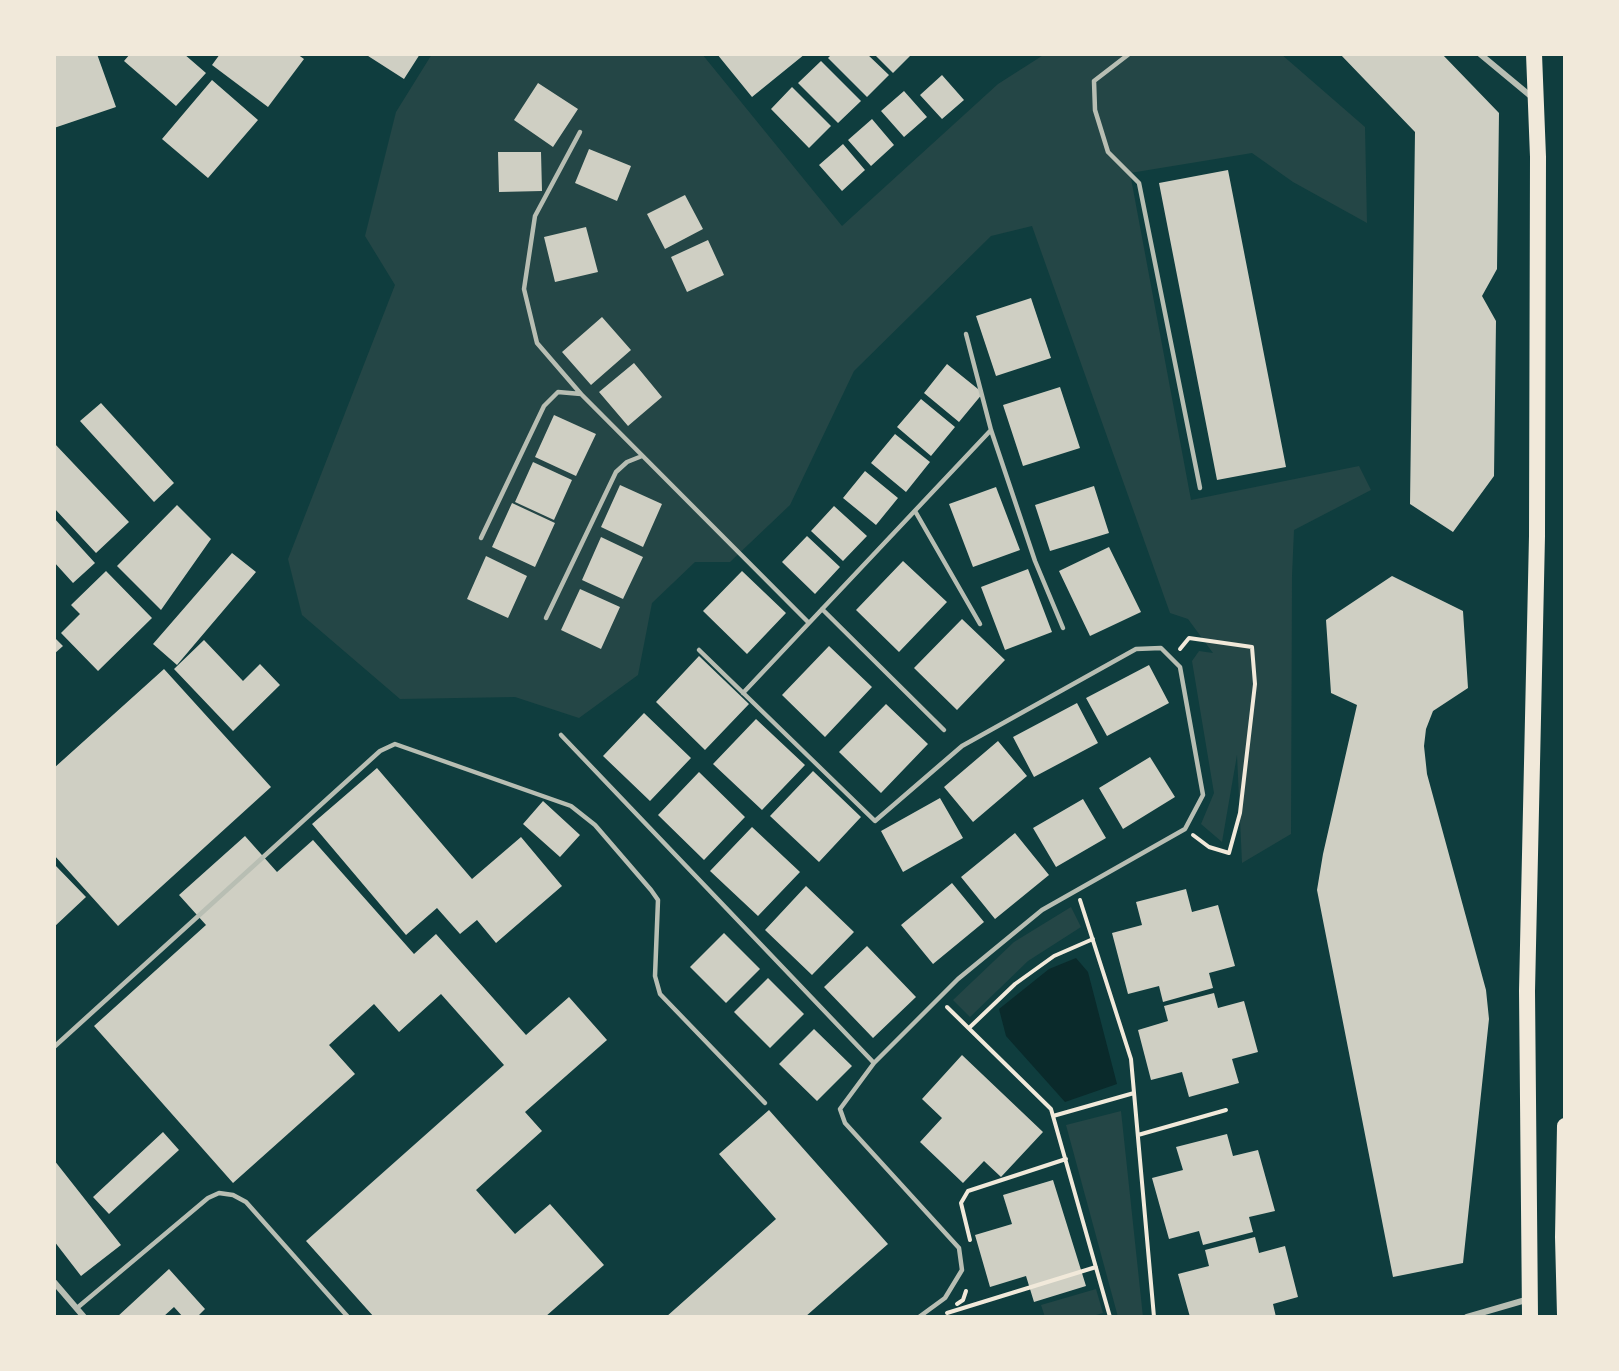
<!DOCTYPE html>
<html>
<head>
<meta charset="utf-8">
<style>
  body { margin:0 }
  #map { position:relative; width:1619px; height:1371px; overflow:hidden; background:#0f3d3e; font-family:Poppins,sans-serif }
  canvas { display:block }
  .frame { position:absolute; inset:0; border:56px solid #f1e9da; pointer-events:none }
</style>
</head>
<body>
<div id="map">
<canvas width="1619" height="1371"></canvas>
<div class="frame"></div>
</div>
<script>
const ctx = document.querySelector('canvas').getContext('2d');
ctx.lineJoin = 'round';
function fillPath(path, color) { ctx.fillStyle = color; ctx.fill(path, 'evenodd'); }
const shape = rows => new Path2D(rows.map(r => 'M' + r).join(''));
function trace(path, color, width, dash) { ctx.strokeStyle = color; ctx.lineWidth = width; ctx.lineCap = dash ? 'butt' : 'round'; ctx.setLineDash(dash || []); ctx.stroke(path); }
fillPath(shape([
  [432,54,702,54,842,226,998,84,1045,54,1281,54,1365,127,1367,223,1293,182,1252,153,1130,173,1191,500,1359,466,1371,490,1294,530,1292,576,1291,834,1242,863,1237,755,1222,842,1201,824,1214,793,1192,661,1199,651,1213,653,1188,619,1170,613,1032,226,991,236,854,371,790,505,730,562,695,562,652,603,638,675,579,718,515,697,400,699,302,615,288,559,395,285,365,236,396,112],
  [1071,907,1081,927,1028,961,970,1017,953,1000,1014,942],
  [1121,1111,1143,1317,1118,1317,1066,1125],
  [1096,1289,1103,1313,1089,1317,1045,1317,1041,1305]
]), '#244646');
fillPath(shape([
  [1076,958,1088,972,1117,1084,1065,1102,1006,1036,999,1009,1049,969]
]), '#0a2a2b');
fillPath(shape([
  [54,54,97,54,116,107,54,128],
  [130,54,184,54,206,73,176,106,124,61],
  [220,54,297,54,304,59,268,107,212,65],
  [365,54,420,54,404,79],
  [717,54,805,54,752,97],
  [832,54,867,54,889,75,867,97,828,58],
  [874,54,912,54,893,73],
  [1340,54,1442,54,1499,113,1497,269,1482,296,1496,321,1494,476,1453,532,1410,504,1415,132],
  [821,61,861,101,838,123,798,83],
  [942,75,964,100,942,119,920,95],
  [212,80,258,120,208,178,162,139],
  [538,83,578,109,553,147,514,120],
  [792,87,831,126,809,148,771,109],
  [904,91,927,117,904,137,881,111],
  [872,119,894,145,871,166,848,140],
  [843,144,865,170,842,191,819,165],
  [589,149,631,166,617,201,575,183],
  [498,152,541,152,542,191,499,192],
  [1228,170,1286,467,1217,480,1159,183],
  [685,195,703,229,665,249,647,214],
  [586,227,598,272,555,282,544,237],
  [708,240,724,275,687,292,671,257],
  [1031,298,1051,358,996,376,976,316],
  [602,317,631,350,591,385,562,352],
  [634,363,662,397,628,426,599,392],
  [947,364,983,393,959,422,924,393],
  [1060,387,1080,448,1023,466,1003,405],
  [921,399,955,427,931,456,897,427],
  [101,403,174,483,154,502,80,421],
  [554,415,596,434,576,476,535,457],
  [895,434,930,462,906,492,871,463],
  [54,443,129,522,96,553,54,508],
  [533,462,572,480,554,520,515,502],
  [865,471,898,498,876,525,843,498],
  [620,485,662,504,643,547,601,527],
  [1094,486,1109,533,1050,551,1035,505],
  [996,487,1020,550,973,567,949,504],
  [512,503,555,523,535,567,492,547],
  [177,505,211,539,161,610,117,566],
  [834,506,867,536,843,561,811,531],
  [54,518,95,563,73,583,54,562],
  [807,536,840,567,815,594,782,562],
  [601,537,643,557,623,599,582,580],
  [1109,547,1141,612,1090,636,1059,571],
  [232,553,256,572,177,665,153,644],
  [486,556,527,576,508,618,467,599],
  [903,561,947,602,899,652,856,610],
  [1028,569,1052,632,1005,650,981,587],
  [106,571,152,618,98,671,61,633,80,614,71,605],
  [742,571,786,613,747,654,703,611],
  [1392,576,1463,611,1468,688,1433,711,1426,729,1424,746,1427,774,1486,990,1489,1019,1463,1263,1393,1277,1317,890,1323,854,1357,705,1331,693,1326,620],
  [580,589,620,607,601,649,561,630],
  [962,619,1005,660,957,710,914,668],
  [54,637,63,646,54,654],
  [204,640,243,681,260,664,280,685,233,731,174,669],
  [829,646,872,687,825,737,782,695],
  [699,656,749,704,705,750,656,702],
  [1149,665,1169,703,1107,736,1086,698],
  [164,669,271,787,118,926,54,855,54,768],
  [1077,703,1098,743,1034,777,1013,737],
  [886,704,928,744,881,793,839,752],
  [644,713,691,758,650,801,603,756],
  [756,719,805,765,762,810,713,764],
  [998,741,1027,776,973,822,944,787],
  [1150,757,1175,797,1123,829,1099,788],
  [377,768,472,879,521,837,562,886,496,943,477,920,460,934,437,908,406,935,312,824],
  [813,771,861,817,819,862,770,816],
  [699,772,745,817,704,860,658,815],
  [940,798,963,838,903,872,881,831],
  [1083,799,1106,838,1056,867,1033,828],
  [543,801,580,835,560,857,523,824],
  [752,827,800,872,758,916,710,871],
  [1015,833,1049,875,995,919,961,877],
  [245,836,277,872,313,840,414,954,436,934,526,1035,569,997,607,1040,525,1112,542,1131,476,1190,515,1234,550,1204,604,1265,545,1317,374,1317,306,1241,504,1065,441,994,399,1032,374,1004,329,1045,355,1074,233,1183,94,1026,206,925,179,895],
  [54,864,86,897,54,927],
  [952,883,984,922,933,964,901,925],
  [806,886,854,932,812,975,765,930],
  [1186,889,1192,912,1218,905,1235,966,1209,973,1213,988,1163,1002,1159,986,1128,994,1112,933,1142,925,1136,902],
  [724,933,760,969,726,1003,690,967],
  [867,946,916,997,873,1038,824,987],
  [768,978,804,1014,770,1048,734,1012],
  [1214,993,1218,1008,1244,1001,1258,1052,1232,1059,1239,1083,1189,1097,1182,1072,1151,1080,1138,1030,1168,1021,1164,1006],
  [814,1029,852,1066,817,1101,779,1064],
  [962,1055,1043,1132,1001,1177,984,1161,963,1183,920,1142,942,1118,922,1099],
  [769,1110,888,1244,805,1317,666,1317,776,1219,719,1154],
  [163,1132,179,1150,109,1214,93,1197],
  [1227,1134,1233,1156,1258,1150,1275,1211,1249,1217,1253,1232,1203,1245,1199,1231,1169,1239,1152,1178,1183,1170,1176,1147],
  [54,1160,121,1245,81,1276,54,1241],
  [1053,1180,1086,1286,1034,1302,1026,1276,990,1287,975,1235,1012,1224,1003,1195],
  [1255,1237,1259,1253,1285,1246,1298,1297,1273,1304,1276,1317,1190,1317,1178,1274,1209,1266,1205,1250],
  [169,1269,205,1309,197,1317,183,1317,174,1307,163,1317,117,1317]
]), '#cfcfc3');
trace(shape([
  [1180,649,1189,638,1252,647,1255,684,1240,813,1229,853,1209,847,1193,835],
  [1080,900,1131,1059,1154,1317],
  [947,1007,1051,1109,1110,1317],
  [969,1028,1015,984,1054,956,1093,939],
  [1053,1116,1134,1093],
  [1138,1135,1226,1110],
  [970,1240,961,1203,968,1191,1066,1159],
  [957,1304,963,1300,966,1291],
  [947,1313,1096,1267]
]), '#f1e9da', 4);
trace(shape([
  [1129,54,1094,81,1095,110,1108,152,1139,183,1200,488],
  [580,132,535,216,524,289,537,343,581,394,809,623],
  [966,334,991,430,1035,561,1063,628],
  [915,511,980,624],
  [481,538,544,406,558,392,581,394],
  [822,609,944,730],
  [546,618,616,472,627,462,642,456],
  [699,650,875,821,962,746,1136,649,1161,648,1180,667,1203,795,1185,829,1042,910,958,979,874,1063,840,1109,845,1123,959,1248,962,1270,945,1298,919,1317],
  [743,693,991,430],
  [561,735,874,1063],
  [54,1047,380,751,395,744,571,806,595,825,651,890,658,900,655,976,660,994,765,1103],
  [77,1308,208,1198,219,1193,233,1195,246,1202,348,1317]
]), '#b8beb3', 4.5);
trace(shape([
  [1480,54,1533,98],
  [54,1282,84,1317],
  [1467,1317,1529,1299]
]), '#b8beb3', 6);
trace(shape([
  [1565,1126,1563,1237,1565,1315],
  [1530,1317,1527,991,1537,536,1538,157,1534,54]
]), '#f1e9da', 16);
</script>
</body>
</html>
